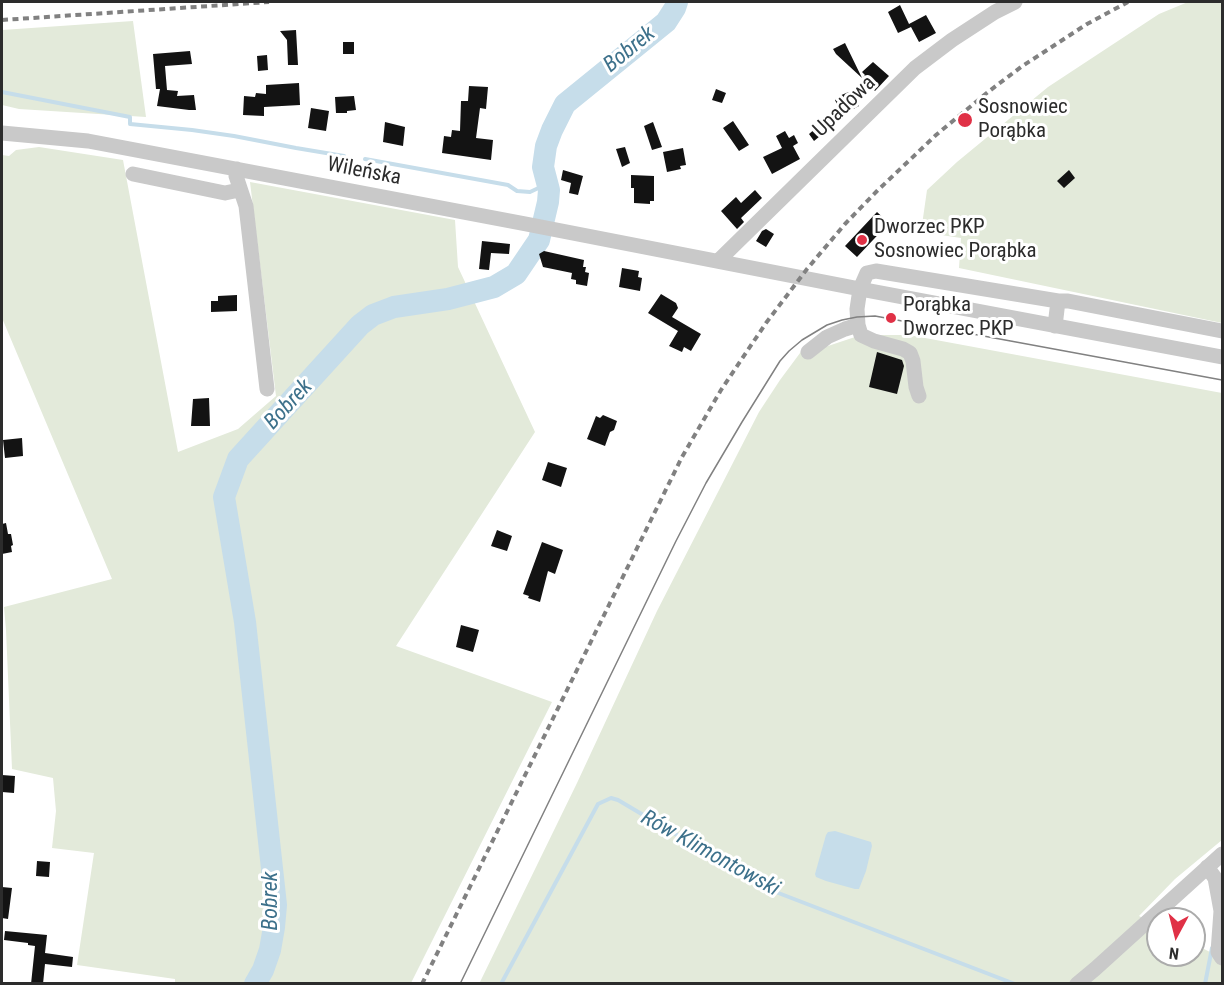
<!DOCTYPE html>
<html>
<head>
<meta charset="utf-8">
<style>
  body { margin:0 }
  #map { position:relative; width:1224px; height:985px; overflow:hidden; background:#fff; font-family:"Roboto Condensed",sans-serif }
  canvas { display:block }
  .frame { position:absolute; inset:0; border:3px solid #2c2c2c; pointer-events:none }
  .north { position:absolute; left:1146px; top:907px; width:60px; height:60px; box-sizing:border-box; background:#fff; border:2px solid #ababab; border-radius:50%; rotate:187deg; font-size:16px; font-weight:700; line-height:24px; text-align:center; color:#2c2c2c }
  .north::after { content:''; display:block; margin:auto; width:21px; height:27px; background:#e03146; clip-path:polygon(50% 0,100% 100%,50% 72%,0 100%) }
</style>
</head>
<body>
<div id="map">
<canvas width="1224" height="985"></canvas>
<div class="frame"></div>
<div class="north">N</div>
</div>
<script>
const ctx = document.querySelector('canvas').getContext('2d');
ctx.lineJoin = 'round';
function fillPath(path, color) { ctx.fillStyle = color; ctx.fill(path, 'evenodd'); }
const shape = rows => new Path2D(rows.map(r => 'M' + r).join(''));
function trace(path, color, width, dash) { ctx.strokeStyle = color; ctx.lineWidth = width; ctx.lineCap = dash ? 'butt' : 'round'; ctx.setLineDash(dash || []); ctx.stroke(path); }
function label(font, color, halo, rows, align = 'center') {
  ctx.font = font + ' "Roboto Condensed",sans-serif'; ctx.lineWidth = 6; ctx.setLineDash([]); ctx.textBaseline = 'middle'; ctx.strokeStyle = halo; ctx.fillStyle = color; for (const [text, x, y, turn = 0] of rows) {
    ctx.save(); ctx.translate(x, y); ctx.rotate((+turn || 0) * Math.PI / 180); ctx.textAlign = isNaN(turn) ? turn : align; if (halo) ctx.strokeText(text, 0, 0); ctx.fillText(text, 0, 0); ctx.restore();
  }
}
fillPath(shape([
  [1188,2,1222,2,1222,323,959,268,961,238,921,232,927,190,957,162,1048,87,1159,14],
  [133,21,146,117,19,109,2,105,2,30],
  [39,147,123,160,178,452,238,429,276,396,250,182,455,220,458,267,535,432,396,646,552,702,411,983,175,983,175,979,77,965,94,853,52,848,56,811,53,778,12,769,6,630,4,607,112,579,2,318,2,155,9,156,16,150],
  [861,335,909,335,1222,393,1222,840,1175,879,1139,916,1158,926,1158,955,1194,955,1194,944,1222,958,1222,983,479,984,577,783,657,611,759,412,780,380,803,349,813,351]
]), '#e3eada');
fillPath(shape([
  [835,831,871,842,872,846,866,871,859,889,855,889,826,881,816,877,815,874,826,835,828,832]
]), '#c6ddea');
trace(shape([
  [2,92,130,117,130,124,192,130,234,136,296,148,344,156],
  [365,159,508,185,517,191,530,192,547,184],
  [501,984,598,804,611,798,618,800,768,889,1015,984],
  [1205,984,1212,948]
]), '#c6ddea', 4);
trace(shape([
  [255,984,263,970,270,950,274,927,276,905,245,622,224,497,238,459,360,325,373,315,394,307,448,299,494,287,516,274,539,240,548,202,549,190,543,167,546,146,552,130,565,104,666,22,675,8,677,2]
]), '#c6ddea', 22);
fillPath(shape([
  [900,5,909,24,926,15,936,33,919,42,911,27,898,33,888,12],
  [296,30,298,65,288,65,287,40,280,31],
  [343,42,354,42,354,54,343,54],
  [845,43,862,78,836,54,833,49],
  [190,51,192,64,165,66,167,90,178,91,177,96,194,95,196,110,189,110,157,106,160,89,156,89,153,54],
  [267,55,268,70,258,71,257,56],
  [873,62,889,76,875,91,862,79,865,75,862,72],
  [299,83,300,105,264,107,264,116,243,115,244,96,255,97,256,93,266,94,266,85],
  [469,86,488,87,486,109,480,108,476,138,493,140,491,160,442,153,444,136,451,137,452,130,460,131,461,101,468,101],
  [716,89,726,93,722,103,712,100],
  [851,91,859,106,842,115,835,100,839,97,839,96],
  [354,96,356,110,347,111,347,113,336,113,335,97],
  [311,108,329,111,326,131,308,128],
  [831,115,836,123,814,141,809,134],
  [733,121,749,145,739,151,723,128],
  [385,122,405,127,403,146,383,142],
  [653,122,662,147,652,150,644,126],
  [785,131,789,138,794,135,798,143,793,146,800,159,772,174,763,157,782,148,776,136],
  [625,147,630,163,622,167,616,149],
  [683,148,686,165,680,166,681,169,667,172,663,152],
  [563,170,583,176,578,195,569,193,571,183,561,180],
  [1069,170,1075,178,1064,188,1057,181],
  [631,175,654,176,654,201,650,201,650,204,634,203,634,188,631,188],
  [755,190,762,198,741,218,744,222,737,229,721,211,736,197,741,203],
  [877,212,889,223,857,257,845,246],
  [766,229,774,234,766,247,756,241,762,231],
  [482,241,510,244,509,254,491,253,489,270,479,269],
  [544,251,584,260,583,267,586,267,585,272,589,273,587,286,576,284,576,280,571,279,572,273,543,267,539,254],
  [622,268,639,271,638,277,642,278,640,291,619,287],
  [661,294,676,303,678,308,672,317,701,334,691,351,684,347,682,352,669,346,678,331,648,313],
  [237,295,237,311,211,312,211,301,218,301,218,296],
  [877,352,902,360,904,366,897,394,869,387],
  [209,398,210,426,191,426,193,399],
  [603,415,617,421,614,430,610,432,605,446,587,439,596,416,600,418],
  [22,438,23,456,5,458,3,440],
  [548,462,567,468,561,487,542,480],
  [6,523,8,534,11,534,13,545,11,546,12,552,2,554,2,524],
  [497,530,512,536,507,551,491,546],
  [542,542,563,550,555,574,548,571,540,602,528,598,529,596,523,594],
  [461,625,479,630,473,652,456,647],
  [2,775,15,776,14,793,2,792],
  [37,861,50,862,49,877,36,876],
  [2,887,12,888,8,919,2,918],
  [5,931,47,935,45,953,73,957,72,967,45,964,43,984,31,984,35,946,28,945,28,943,4,940]
]), '#131313');
trace(shape([
  [2,133,88,141,526,224,860,289,1222,357],
  [237,169,236,176,246,206,267,389],
  [133,174,225,193,239,190],
  [718,261,915,68,952,40,995,12,1015,2],
  [1055,326,1058,301,1068,301,1222,331],
  [808,352,827,337,845,329,858,325],
  [919,396,916,387,913,361,910,353,903,349,874,341,861,335,858,325,857,309,860,289,867,273,876,271,1058,301],
  [1207,867,1215,878,1221,911,1218,952,1222,958],
  [1077,984,1095,969,1222,854]
]), '#c9c9c9', 15);
trace(shape([
  [460,984,676,541,706,483,742,422,780,361,789,351,802,340,827,325,842,320,857,317,875,316,1222,380]
]), '#818181', 1.5);
trace(shape([
  [2,20,269,2],
  [422,984,682,457,721,390,766,323,807,269,845,224,877,191,936,135,988,92,1021,67,1087,24,1128,2]
]), '#818181', 4, [6, 4.5]);
for (const [x, y, r, color] of [
  [965,120,8,"#e03146"],
  [862,240,6,"#e03146"],
  [891,318,6,"#e03146"]
]) { const dot = new Path2D(); dot.arc(x, y, r, 0, 2 * Math.PI); ctx.fillStyle = color; ctx.fill(dot); trace(dot, '#fff', 2); }
label('21px', '#2c2c2c', '#fff', [
  ["Upadowa",845,107,-44],
  ["Wileńska",364,172,11]
]);
label('21px', '#2c2c2c', '#fff', [
  ["Sosnowiec",978,108],
  ["Porąbka",978,132],
  ["Dworzec PKP",874,228],
  ["Sosnowiec Porąbka",874,252],
  ["Porąbka",903,306],
  ["Dworzec PKP",903,330]
], 'left');
label('italic 22px', '#3d718b', '#fff', [
  ["Bobrek",630,50,-39],
  ["Bobrek",289,405,-47],
  ["Rów Klimontowski",710,854,29],
  ["Bobrek",271,901,-90]
]);
</script>
</body>
</html>
